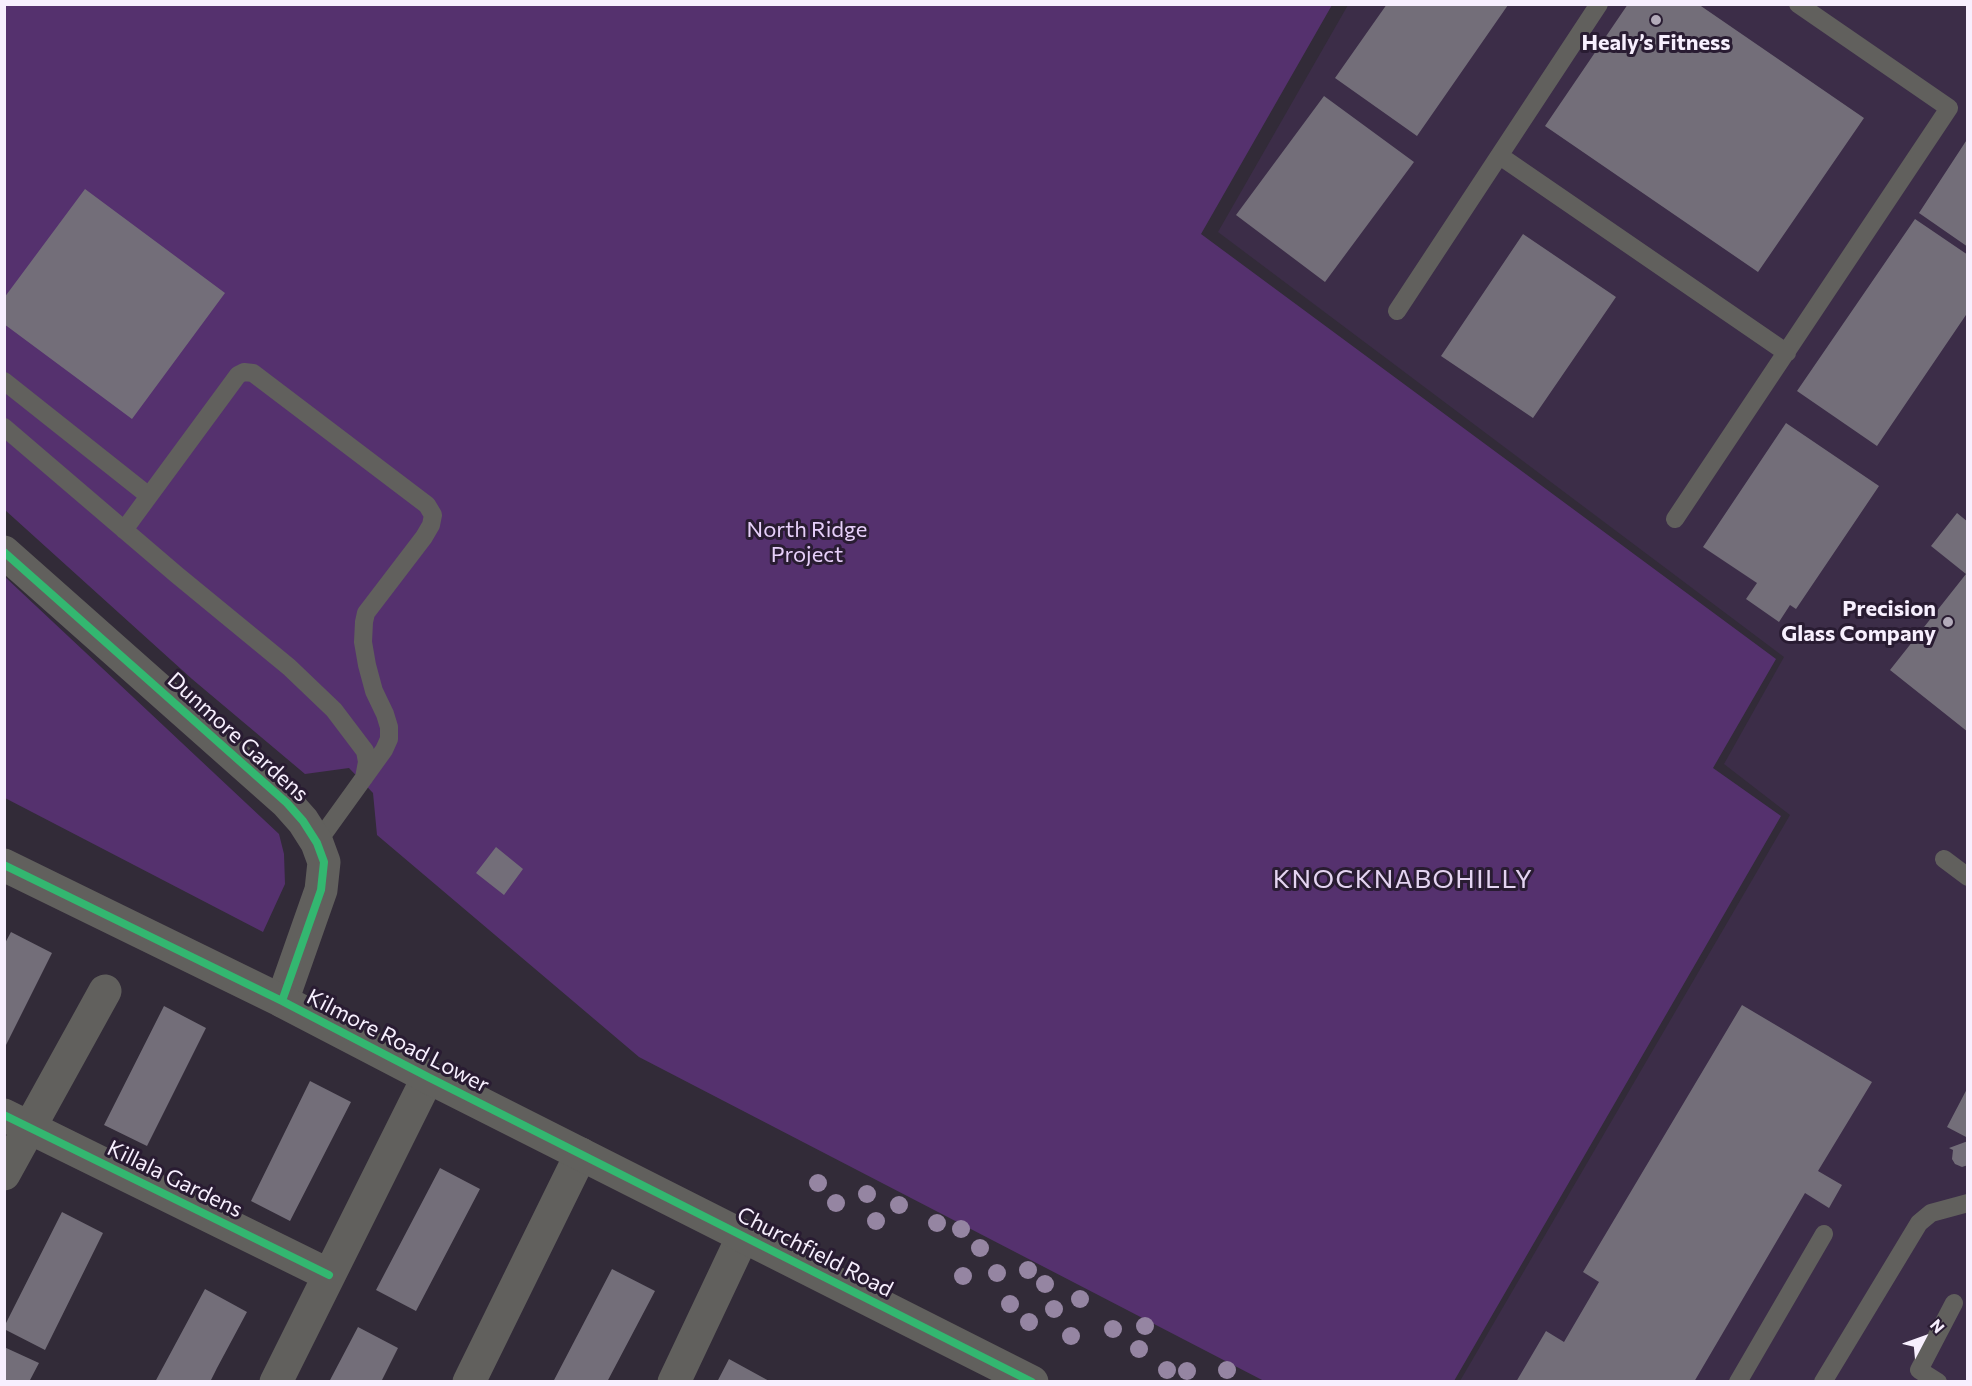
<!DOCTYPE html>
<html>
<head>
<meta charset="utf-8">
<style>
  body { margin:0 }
  #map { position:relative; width:1972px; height:1386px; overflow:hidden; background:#322b38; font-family:Commissioner,sans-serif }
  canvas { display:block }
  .frame { position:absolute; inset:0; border:6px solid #f7effe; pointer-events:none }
  .north { position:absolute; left:1894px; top:1308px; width:60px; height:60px; -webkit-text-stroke:4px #291c32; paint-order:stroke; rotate:49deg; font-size:16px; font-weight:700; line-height:24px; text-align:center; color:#f7effe }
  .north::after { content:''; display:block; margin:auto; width:21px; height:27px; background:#f7effe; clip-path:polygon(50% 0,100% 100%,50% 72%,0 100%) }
</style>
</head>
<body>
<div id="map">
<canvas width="1972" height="1386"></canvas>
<div class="frame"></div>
<div class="north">N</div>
</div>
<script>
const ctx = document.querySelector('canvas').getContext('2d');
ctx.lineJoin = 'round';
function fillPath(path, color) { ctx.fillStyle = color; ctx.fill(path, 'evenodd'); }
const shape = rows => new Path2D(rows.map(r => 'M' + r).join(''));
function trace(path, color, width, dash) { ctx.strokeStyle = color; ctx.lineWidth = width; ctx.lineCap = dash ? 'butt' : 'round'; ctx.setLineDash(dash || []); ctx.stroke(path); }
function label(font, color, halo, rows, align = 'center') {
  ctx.font = font + ' Commissioner,sans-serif'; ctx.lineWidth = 6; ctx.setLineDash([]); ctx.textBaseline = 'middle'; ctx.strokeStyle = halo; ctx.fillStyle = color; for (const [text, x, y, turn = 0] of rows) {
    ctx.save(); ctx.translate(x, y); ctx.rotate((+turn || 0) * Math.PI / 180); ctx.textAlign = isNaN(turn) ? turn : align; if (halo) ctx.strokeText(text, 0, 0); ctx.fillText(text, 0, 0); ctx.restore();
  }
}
fillPath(shape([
  [1348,5,1967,5,1967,1381,1460,1381,1790,815,1724,764,1784,657,1218,232]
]), '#3c2d48');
fillPath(shape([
  [5,5,1332,5,1201,234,1776,659,1713,768,1781,816,1454,1381,1264,1381,639,1057,377,835,373,793,349,768,305,774,192,679,5,510],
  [4,576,279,834,284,854,285,884,263,932,5,798]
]), '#55316e');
fillPath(shape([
  [1387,4,1508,5,1417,136,1335,78],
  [1628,4,1698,4,1864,118,1758,272,1545,126],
  [1324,96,1414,162,1325,282,1236,215],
  [1968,138,1968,247,1919,213],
  [85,189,225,293,132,419,4,324,4,298],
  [1915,219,1968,255,1968,312,1877,446,1797,391],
  [1523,234,1616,297,1533,418,1441,356],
  [1786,423,1879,486,1796,609,1790,605,1779,622,1746,599,1757,583,1703,547],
  [1957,513,1968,522,1968,732,1890,670,1966,574,1931,546],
  [496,847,523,869,504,895,476,873],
  [11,932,52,953,4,1049,4,945],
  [1742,1005,1872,1082,1818,1171,1842,1185,1829,1208,1805,1193,1694,1382,1516,1382,1546,1331,1564,1342,1599,1282,1583,1272],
  [164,1006,206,1028,147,1146,104,1125],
  [310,1081,351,1102,290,1221,251,1201],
  [1968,1087,1968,1138,1947,1127],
  [1968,1141,1968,1165,1962,1167,1955,1164,1952,1159,1953,1150,1949,1148],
  [440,1168,480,1189,416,1311,376,1290],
  [62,1212,103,1233,45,1350,4,1329,4,1327],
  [612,1269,655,1291,607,1382,553,1382],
  [205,1289,247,1312,217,1368,210,1382,155,1382],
  [358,1327,398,1348,381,1382,329,1382],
  [4,1347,39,1363,29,1382,4,1382],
  [729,1359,760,1376,771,1382,717,1382]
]), '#736e79');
trace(shape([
  [1500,156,1787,353],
  [1397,311,1599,4],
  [4,381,149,496],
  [4,427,177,575,289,667,334,710,365,751,367,762,364,778],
  [1675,519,1949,108,1798,4],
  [124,530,238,375,244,372,253,373,427,505,433,515,431,525,424,537,366,613,364,622,363,642,367,665,374,691,385,714,389,727,389,739,384,750,317,843],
  [1944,859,1968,877],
  [1738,1382,1824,1234],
  [1823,1382,1919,1223,1931,1213,1968,1203],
  [1938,1382,1919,1370,1954,1303]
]), '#61605d', 18);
trace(shape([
  [4,552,287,803,303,821,317,843,324,862,321,890,282,1001],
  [4,1115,329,1275],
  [4,1174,105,991],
  [276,1382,428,1077],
  [469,1382,581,1154],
  [674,1382,743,1236]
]), '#61605d', 33);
trace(shape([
  [4,865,282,1001,428,1077,1032,1382]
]), '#61605d', 33);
trace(shape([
  [4,552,287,803,303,821,317,843,324,862,321,890,282,1001],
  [4,865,282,1001,428,1077,1032,1382],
  [4,1115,329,1275]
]), '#33b770', 8);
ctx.fillStyle = '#9585a2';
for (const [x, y] of [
  [818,1183],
  [867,1194],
  [836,1203],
  [899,1205],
  [876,1221],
  [937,1223],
  [961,1229],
  [980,1248],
  [1028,1270],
  [997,1273],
  [963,1276],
  [1045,1284],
  [1080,1299],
  [1010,1304],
  [1054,1309],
  [1029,1322],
  [1145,1326],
  [1113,1329],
  [1071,1336],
  [1139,1349],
  [1167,1370],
  [1227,1370],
  [1187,1371]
]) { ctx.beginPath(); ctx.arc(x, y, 9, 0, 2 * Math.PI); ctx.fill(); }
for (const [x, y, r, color] of [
  [1656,20,6,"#b2aab9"],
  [1948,622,6,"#b2aab9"]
]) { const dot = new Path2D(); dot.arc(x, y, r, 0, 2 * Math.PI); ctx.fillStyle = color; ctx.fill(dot); trace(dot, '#291c32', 2); }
label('bold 22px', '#f7effe', '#291c32', [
  ["Healy’s Fitness",1656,43],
  ["Precision",1936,609,"right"],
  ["Glass Company",1936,634,"right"]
]);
label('22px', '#e6cff9', '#291c32', [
  ["North Ridge",807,530],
  ["Project",807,555]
]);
label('22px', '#f7effe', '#291c32', [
  ["Dunmore Gardens",238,737,42],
  ["Kilmore Road Lower",398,1041,27],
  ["Killala Gardens",175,1179,26],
  ["Churchfield Road",815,1252,27]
]);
ctx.letterSpacing = '1.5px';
label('26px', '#e4d4f1', '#291c32', [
  ["KNOCKNABOHILLY",1403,879]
]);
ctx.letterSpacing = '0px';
</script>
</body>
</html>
